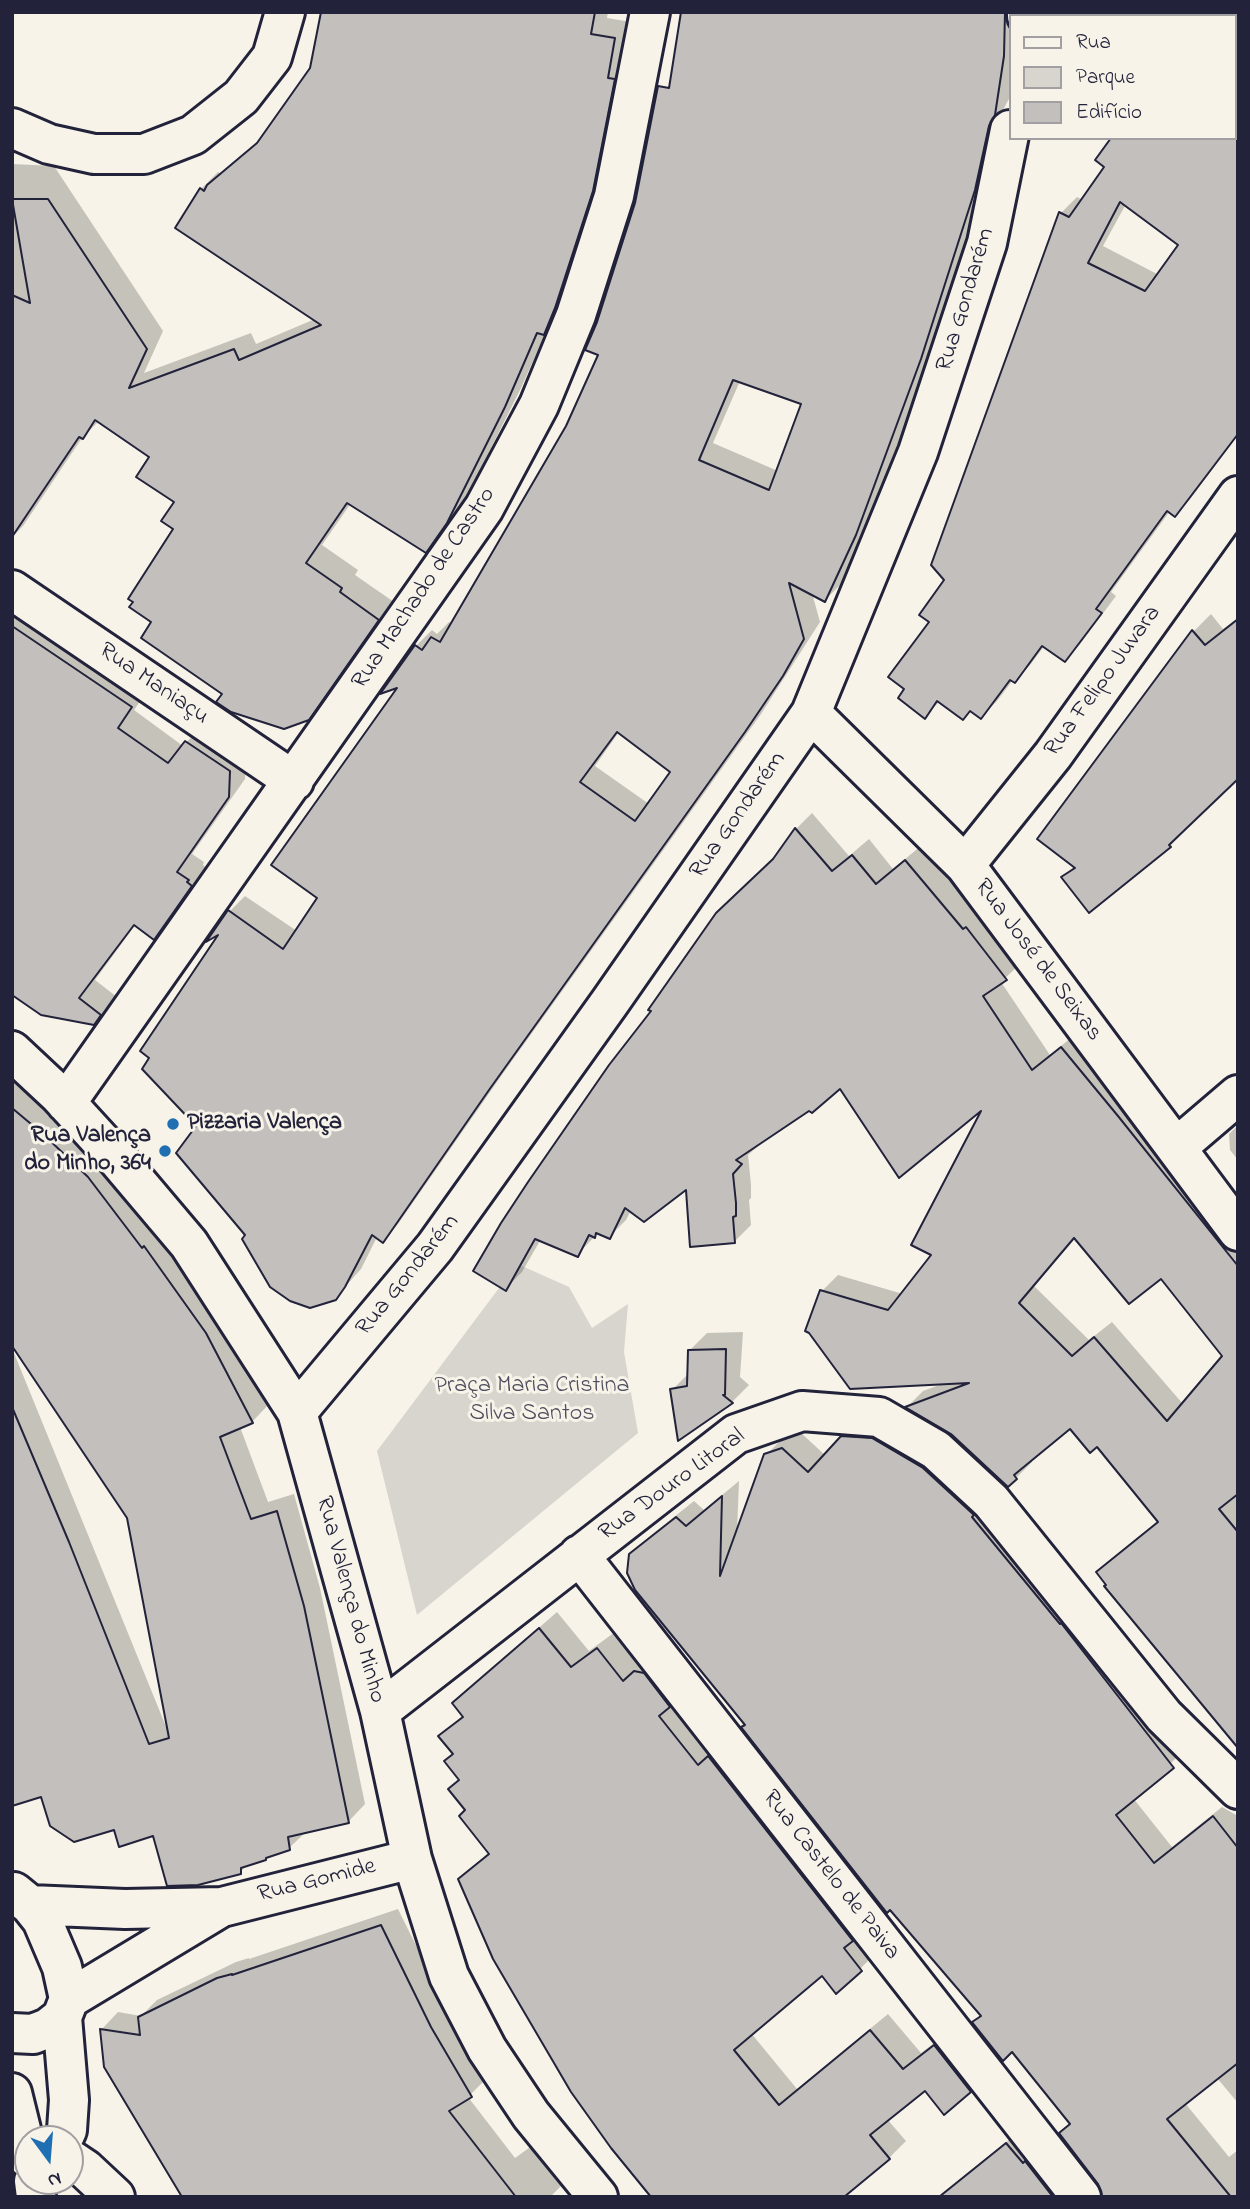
<!DOCTYPE html>
<html>
<head>
<meta charset="utf-8">
<style>
  body { margin:0 }
  #map { position:relative; width:1250px; height:2209px; overflow:hidden; background:#f7f3e8; font-family:"Indie Flower",sans-serif }
  canvas { display:block }
  .frame { position:absolute; inset:0; border:14px solid #22223b; pointer-events:none }
  .legend { position:absolute; left:1009px; top:14px; width:228px; height:126px; box-sizing:border-box; background:#f7f3e8; border:2px solid #a29fa3; margin:0; padding:9px 12px; list-style:none; font-size:21px; color:#22223b }
  .legend li { display:flex; align-items:center; gap:14px; height:35px }
  .legend b { width:35px; border:2px solid #a29fa3 }
  .north { position:absolute; left:14px; top:2125px; width:70px; height:70px; box-sizing:border-box; background:#f7f3e8; border:2px solid #a29fa3; border-radius:50%; rotate:164deg; font-size:19px; font-weight:700; line-height:28px; text-align:center; color:#22223b }
  .north::after { content:''; display:block; margin:auto; width:24px; height:32px; background:#1f6fb2; clip-path:polygon(50% 0,100% 100%,50% 72%,0 100%) }
</style>
</head>
<body>
<div id="map">
<canvas width="1250" height="2209"></canvas>
<div class="frame"></div>
<ul class="legend">
<li><b style="height:9px;background:#f7f3e8"></b>Rua</li>
<li><b style="height:19px;background:#d8d5cf"></b>Parque</li>
<li><b style="height:19px;background:#c2bfbd"></b>Edifício</li>
</ul>
<div class="north">N</div>
</div>
<script>
const ctx = document.querySelector('canvas').getContext('2d');
ctx.lineJoin = 'round';
function fillPath(path, color) { ctx.fillStyle = color; ctx.fill(path, 'evenodd'); }
const shape = rows => new Path2D(rows.map(r => 'M' + r).join(''));
function trace(path, color, width, dash) { ctx.strokeStyle = color; ctx.lineWidth = width; ctx.lineCap = dash ? 'butt' : 'round'; ctx.setLineDash(dash || []); ctx.stroke(path); }
function label(font, color, halo, rows, align = 'center') {
  ctx.font = font + ' "Indie Flower",sans-serif'; ctx.lineWidth = 6; ctx.setLineDash([]); ctx.textBaseline = 'middle'; ctx.strokeStyle = halo; ctx.fillStyle = color; for (const [text, x, y, turn = 0] of rows) {
    ctx.save(); ctx.translate(x, y); ctx.rotate((+turn || 0) * Math.PI / 180); ctx.textAlign = isNaN(turn) ? turn : align; if (halo) ctx.strokeText(text, 0, 0); ctx.fillText(text, 0, 0); ctx.restore();
  }
}
fillPath(shape([
  [513,1262,569,1287,592,1328,628,1304,624,1352,638,1433,417,1615,377,1451,499,1288]
]), '#d8d5cf');
fillPath(shape([
  [323,12,608,12,607,18,631,22,618,110,560,316,547,330,521,388,463,504,443,533,426,550,351,503,322,545,358,570,355,575,394,602,325,700,308,718,225,693,154,622,175,528,176,502,152,456,99,421,82,438,23,526,12,537,12,164,54,166,163,331,144,373,251,333,256,344,315,319,201,189,218,172,221,174,263,137,312,68],
  [683,12,1021,12,1010,16,1010,97,1004,108,991,173,936,341,872,517,841,584,825,600,812,593,820,622,761,714,504,1072,398,1224,382,1240,377,1237,361,1269,335,1298,247,1235,198,1126,224,929,229,912,245,896,297,931,320,897,416,646,432,630,437,634,449,622,453,624,568,427,600,354,598,322,637,203,668,89,672,85],
  [740,381,804,403,778,471,713,443],
  [619,732,673,772,649,804,595,766],
  [1162,12,1238,12,1238,435,1191,498,1175,514,1170,511,1111,592,1116,596,1080,644,1064,660,1045,645,1030,665,1014,681,1013,680,997,701,981,717,971,709,940,701,925,716,906,689,946,580,933,565,1061,213,1077,197,1083,200,1234,138,1234,16,1160,16],
  [1126,204,1181,245,1159,275,1103,246],
  [12,597,148,690,134,710,183,746,203,725,246,754,245,779,192,854,204,862,203,865,207,868,170,921,154,938,136,924,95,980,117,997,93,1024,12,992],
  [1211,614,1223,629,1238,618,1238,783,1234,779,1185,827,1186,829,1170,846,1063,877,1075,865,1040,839,1194,631],
  [812,813,849,856,869,839,893,869,922,845,1022,962,1001,982,1050,1055,1078,1032,1238,1230,1238,1331,1161,1277,1075,1237,1034,1286,1089,1340,1112,1322,1183,1404,1238,1341,1238,1746,1098,1572,1115,1556,1159,1520,1097,1444,1071,1427,1030,1460,1032,1462,1016,1478,952,1432,908,1406,923,1391,942,1384,822,1291,838,1275,903,1294,934,1254,987,1104,840,1086,755,1145,757,1147,748,1155,751,1185,751,1198,749,1200,751,1225,735,1241,687,1187,631,1210,626,1220,609,1237,599,1232,577,1255,541,1239,522,1272,506,1288,476,1270,796,829],
  [12,1075,61,1117,160,1232,269,1404,252,1422,240,1427,268,1502,294,1494,320,1588,365,1804,348,1822,307,1831,289,1848,249,1863,240,1872,154,1834,115,1828,43,1795,12,1799,12,1348,167,1729,129,1518,12,1343],
  [1238,1125,1238,1160,1230,1150,1229,1134],
  [743,1332,740,1377,749,1385,732,1402,672,1390,689,1373,690,1350,707,1333],
  [860,1420,940,1451,1187,1747,1171,1763,1134,1749,1133,1798,1172,1847,1222,1807,1238,1816,1238,2103,1217,2078,1185,2103,1229,2157,1238,2150,1238,2197,1130,2197,1012,2050,974,2022,981,2015,747,1724,631,1554,649,1537,694,1501,704,1510,739,1481,737,1532,766,1455,784,1437,800,1432,826,1456],
  [557,1612,589,1651,615,1632,877,1952,860,1969,822,1974,751,2033,797,2089,888,2014,921,2053,952,2029,987,2074,970,2091,925,2088,887,2119,906,2141,889,2158,840,2197,460,1879,489,1852,467,1809,455,1753,441,1736,463,1715,471,1687],
  [398,1909,448,2010,487,2078,468,2097,515,2158,533,2145,564,2183,550,2197,184,2197,102,2029,118,2012,141,2016,157,2000,236,1962,249,1958,249,1959],
  [1024,2128,1085,2197,937,2197]
]), '#0003');
const building = shape([
  [321,12,595,12,591,34,615,38,608,78,615,79,593,191,555,308,544,335,537,333,505,407,447,523,426,553,347,503,306,563,342,588,340,592,379,620,309,720,284,729,231,712,216,702,222,694,141,638,151,622,129,607,133,602,128,599,173,529,161,521,174,502,136,477,149,457,95,420,83,439,79,437,12,537,12,295,30,303,12,199,48,199,147,349,129,388,234,349,239,360,321,325,175,228,200,188,204,191,207,185,257,143,310,68,321,12],
  [681,12,1005,12,1004,56,995,115,989,126,975,190,921,359,856,535,825,602,789,583,804,639,783,676,745,732,489,1090,383,1243,372,1235,345,1287,336,1300,310,1308,290,1301,270,1287,242,1239,245,1235,176,1153,196,1126,142,1069,149,1058,140,1051,218,935,206,942,228,910,283,949,317,898,271,865,397,688,380,694,415,645,422,650,431,637,440,642,566,426,598,355,585,350,597,322,635,203,658,86,669,88,681,12],
  [733,380,801,404,769,490,699,460,733,380],
  [617,732,670,772,635,821,580,782,617,732],
  [1111,138,1238,138,1238,434,1175,517,1167,511,1096,609,1102,613,1065,662,1042,646,1015,683,1010,680,981,719,970,711,963,720,937,701,925,719,898,698,904,689,888,677,929,622,919,615,944,580,931,565,1059,212,1069,217,1104,167,1095,160,1111,138],
  [1120,202,1178,245,1145,291,1088,263,1120,202],
  [1238,619,1238,779,1169,845,1171,847,1089,913,1061,877,1075,868,1037,839,1192,630,1205,645,1238,619],
  [12,626,132,707,118,728,168,763,185,741,230,771,229,797,177,872,189,880,187,882,192,886,154,940,134,925,79,998,101,1015,94,1025,41,1015,12,995,12,626],
  [795,828,832,871,852,855,876,884,905,860,963,929,966,927,1007,980,983,996,1032,1070,1061,1047,1118,1116,1238,1266,1238,1494,1219,1509,1238,1532,1238,1748,1104,1586,1106,1585,1096,1572,1158,1522,1097,1447,1090,1453,1070,1429,1014,1475,1017,1479,1008,1487,951,1434,905,1407,969,1383,850,1389,809,1333,805,1331,820,1290,888,1310,931,1255,911,1245,981,1111,899,1178,840,1089,812,1113,809,1111,736,1160,742,1164,733,1174,736,1203,736,1216,733,1217,735,1243,690,1247,686,1190,644,1222,625,1208,610,1239,596,1233,595,1238,589,1235,578,1257,535,1239,506,1291,473,1271,501,1223,528,1182,609,1065,651,1011,648,1010,716,913,773,859,795,828],
  [1074,1238,1129,1304,1161,1279,1222,1356,1167,1421,1094,1337,1072,1356,1019,1303,1074,1238],
  [12,1108,43,1134,88,1177,142,1248,144,1246,206,1333,253,1423,220,1437,251,1519,277,1511,304,1606,349,1823,288,1837,290,1850,266,1858,266,1860,241,1868,241,1874,198,1885,167,1886,153,1836,119,1847,114,1830,74,1842,50,1826,41,1797,12,1806,12,1407,69,1542,149,1744,169,1738,127,1518,12,1346,12,1108],
  [726,1349,725,1395,723,1395,733,1403,678,1441,670,1389,687,1386,688,1350,726,1349],
  [841,1436,872,1438,923,1468,974,1515,972,1517,1060,1624,1061,1623,1174,1768,1116,1815,1154,1863,1213,1816,1238,1848,1238,2063,1167,2119,1231,2197,1102,2197,1098,2184,1059,2133,1070,2124,1012,2052,1003,2061,972,2022,981,2016,890,1910,887,1913,741,1727,745,1725,635,1590,627,1573,629,1554,676,1517,686,1526,722,1496,720,1576,764,1454,782,1448,808,1472,841,1436],
  [539,1628,571,1667,597,1648,623,1681,634,1671,644,1673,670,1707,659,1716,698,1765,708,1756,853,1941,844,1948,862,1971,836,1994,822,1976,734,2050,779,2105,870,2030,903,2069,934,2045,971,2092,944,2115,925,2091,870,2135,890,2159,844,2197,651,2197,611,2148,571,2092,493,1959,458,1879,489,1854,459,1816,465,1810,448,1789,459,1780,444,1761,453,1754,438,1736,463,1717,452,1703,539,1628],
  [381,1925,431,2027,472,2097,449,2111,516,2197,182,2197,104,2067,100,2029,140,2035,138,2017,217,1978,232,1974,232,1975,381,1925],
  [1006,2143,1023,2163,1025,2161,1053,2197,939,2197,1006,2143]
]);
fillPath(building, '#c2bfbd');
trace(building, '#22223b', 2);
const minor = shape([
  [1027,16,1027,12],
  [1059,16,1063,12],
  [12,128,49,144,94,154,144,154,193,135,241,97,272,57,285,12],
  [12,590,294,781],
  [811,713,965,865,1238,1231],
  [965,865,1053,755,1238,496],
  [12,1051,59,1095,113,1154,189,1244,297,1412,380,1711,412,1859,449,1976,487,2049,531,2115,598,2197],
  [66,1103,484,508,539,405,576,315,614,196,650,12],
  [1176,1148,1238,1095],
  [297,1412,435,1247,610,1002,811,713,918,452,987,243,1010,130],
  [579,1555,1081,2197],
  [380,1711,736,1434,802,1411,879,1417,936,1450,991,1501,1164,1716,1238,1789],
  [30,1905,125,1909,222,1907,412,1859],
  [69,1999,220,1908],
  [62,2017,69,2100,67,2130,63,2139],
  [12,2033,33,2034,48,2028,62,2017,69,1999,62,1967,42,1920,30,1905,14,1892],
  [12,2093,28,2158],
  [70,2159,85,2169,115,2197],
  [34,2181,36,2197]
]);
trace(minor, '#22223b', 44);
trace(minor, '#f7f3e8', 38);
for (const [x, y, r, color] of [
  [173,1124,7,"#1f6fb2"],
  [165,1151,7,"#1f6fb2"]
]) { const dot = new Path2D(); dot.arc(x, y, r, 0, 2 * Math.PI); ctx.fillStyle = color; ctx.fill(dot); trace(dot, '#f7f3e8', 2.5); }
label('24px', '#22223b', '#f7f3e8', [
  ["Rua Gondarém",967,300,-73],
  ["Rua Machado de Castro",425,589,-56],
  ["Rua Felipo Juvara",1104,682,-54],
  ["Rua Maniaçu",153,685,34],
  ["Rua Gondarém",739,816,-55],
  ["Rua José de Seixas",1037,961,53],
  ["Rua Gondarém",409,1276,-51],
  ["Rua Douro Litoral",673,1486,-36],
  ["Rua Valença do Minho",349,1600,75],
  ["Rua Castelo de Paiva",830,1876,52],
  ["Rua Gomide",317,1882,-14]
]);
label('bold 24px', '#22223b', '#f7f3e8', [
  ["Pizzaria Valença",187,1124],
  ["Rua Valença",151,1137,"right"],
  ["do Minho, 364",151,1165,"right"]
], 'left');
label('24px', '#504f60', '#f7f3e8', [
  ["Praça Maria Cristina",532,1387],
  ["Silva Santos",532,1415]
]);
</script>
</body>
</html>
